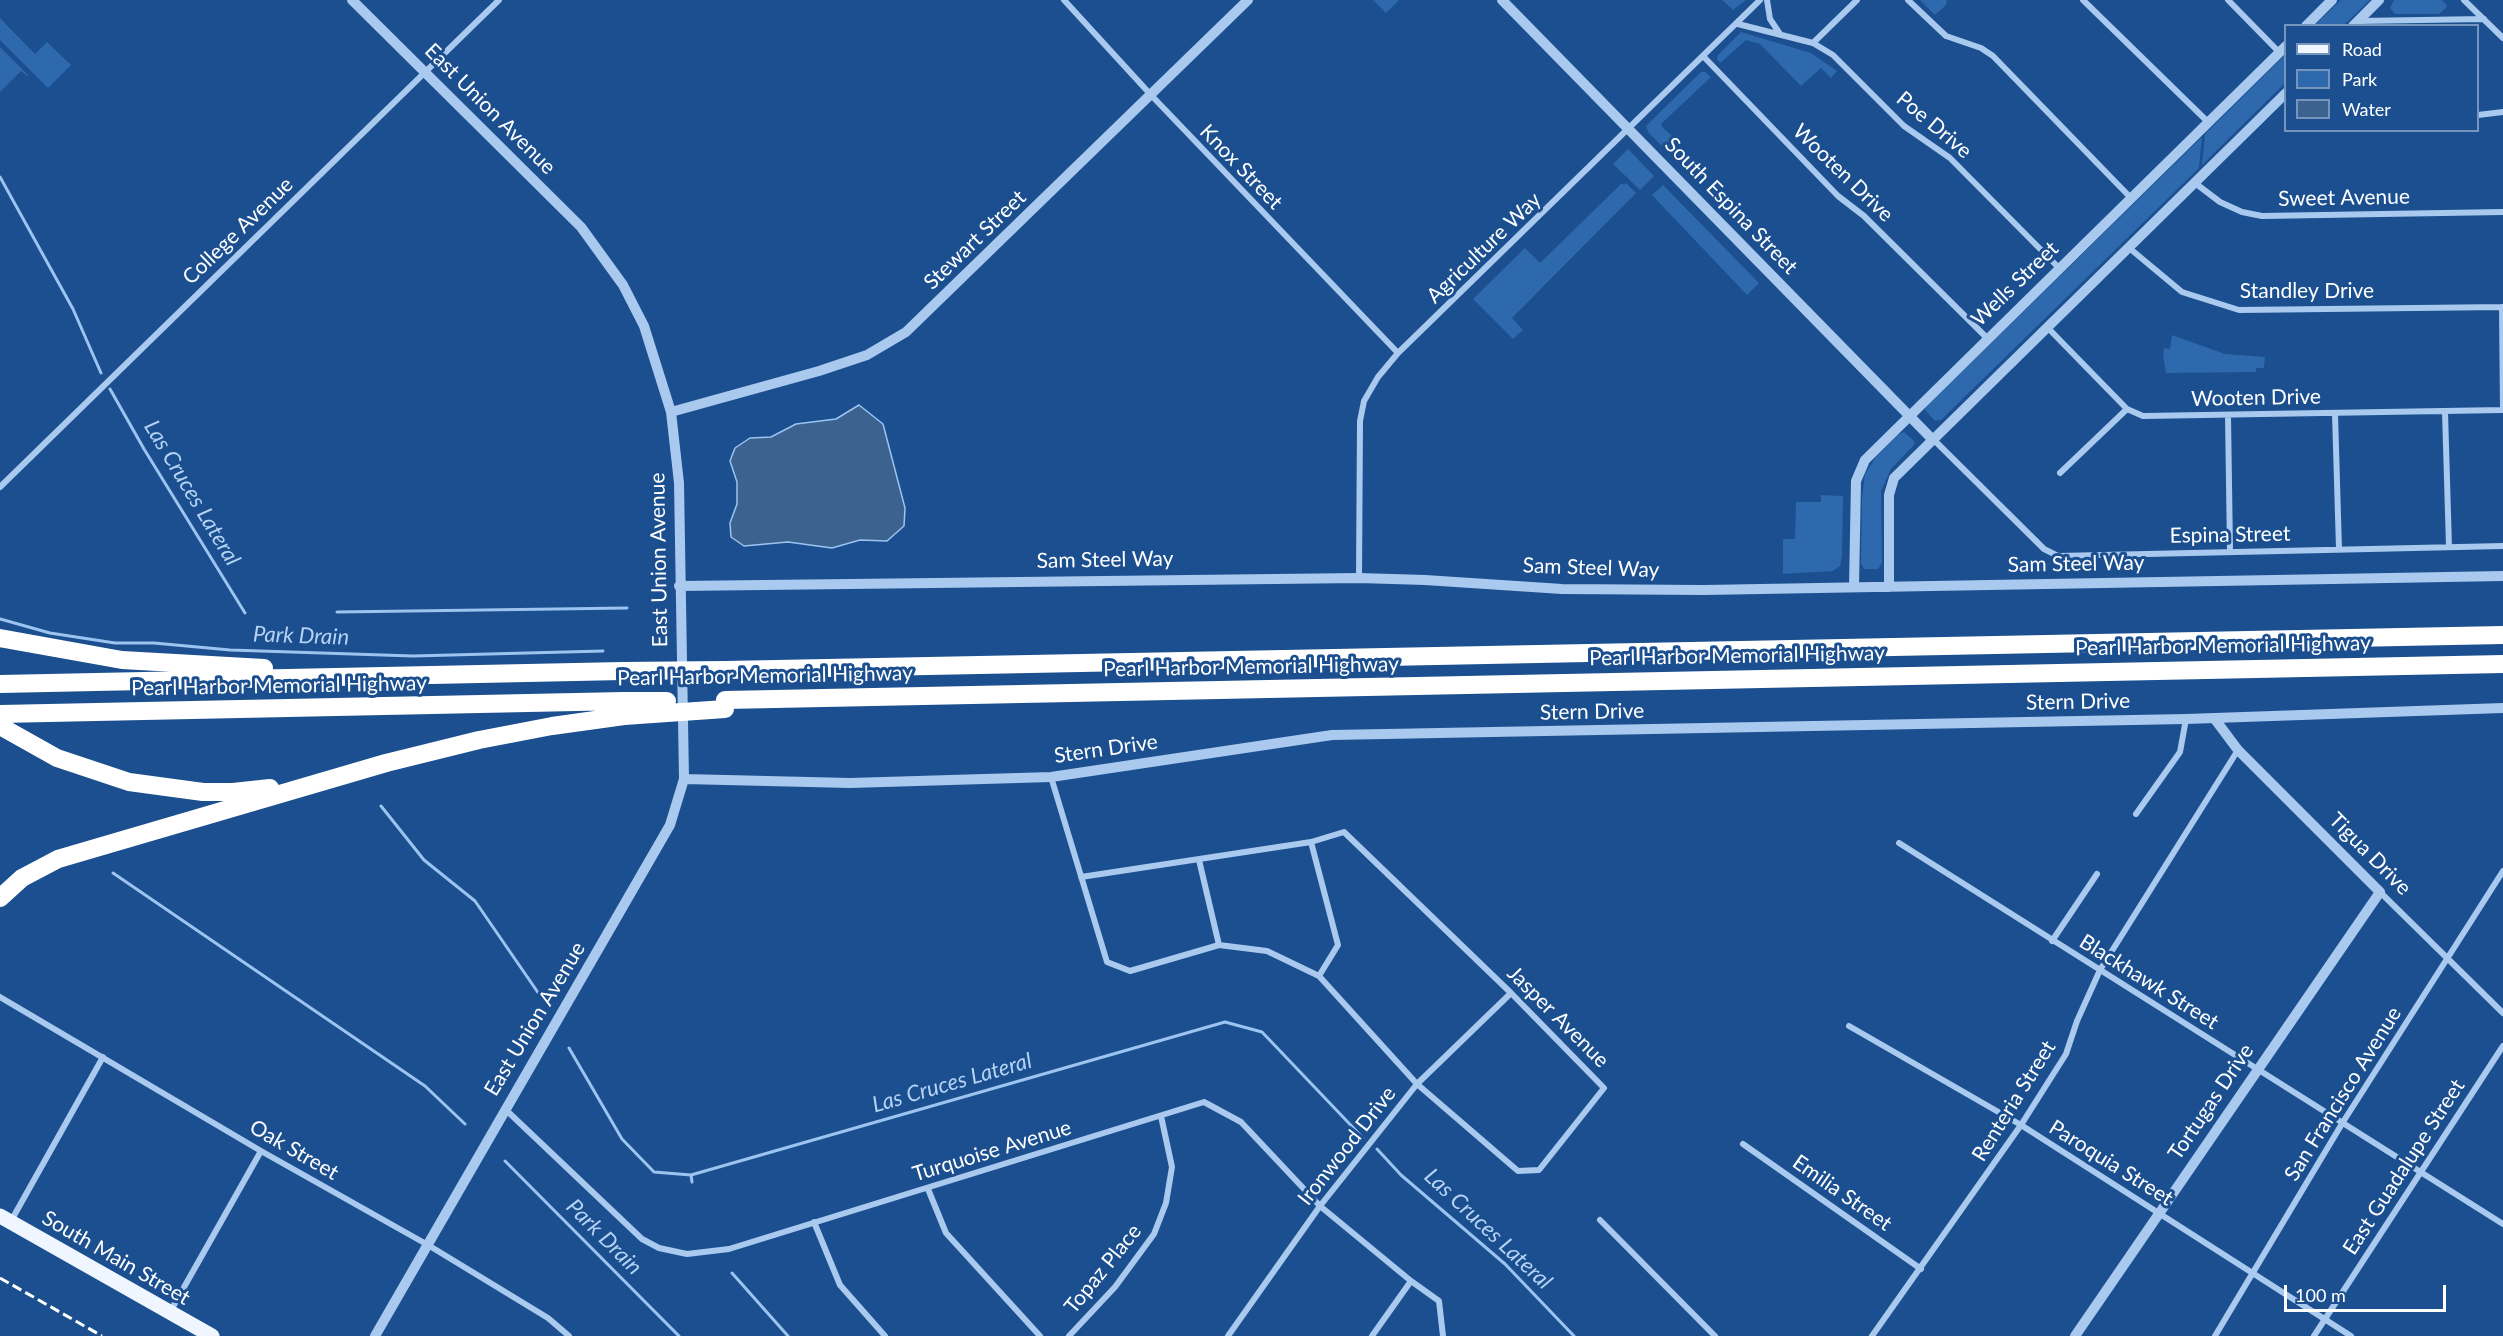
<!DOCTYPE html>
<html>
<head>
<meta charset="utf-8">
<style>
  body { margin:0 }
  #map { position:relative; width:2503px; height:1336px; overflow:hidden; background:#1b4f8f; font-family:Lato,sans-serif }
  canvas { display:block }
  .legend { position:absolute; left:2284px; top:24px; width:195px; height:108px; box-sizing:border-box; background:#1b4f8f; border:2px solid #7695bc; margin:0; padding:8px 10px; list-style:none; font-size:18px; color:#fff }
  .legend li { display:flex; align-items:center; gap:12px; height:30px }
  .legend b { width:30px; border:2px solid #7695bc }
  .scale { position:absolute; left:2284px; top:1285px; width:162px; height:27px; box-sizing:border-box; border:3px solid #fff; border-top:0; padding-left:8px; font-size:18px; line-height:21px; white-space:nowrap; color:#fff; -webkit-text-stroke:4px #1b4f8f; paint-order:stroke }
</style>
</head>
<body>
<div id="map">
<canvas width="2503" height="1336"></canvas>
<ul class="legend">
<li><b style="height:8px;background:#f0f6ff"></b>Road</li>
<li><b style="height:16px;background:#2e69ad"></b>Park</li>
<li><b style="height:16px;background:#3c6290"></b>Water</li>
</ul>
<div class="scale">100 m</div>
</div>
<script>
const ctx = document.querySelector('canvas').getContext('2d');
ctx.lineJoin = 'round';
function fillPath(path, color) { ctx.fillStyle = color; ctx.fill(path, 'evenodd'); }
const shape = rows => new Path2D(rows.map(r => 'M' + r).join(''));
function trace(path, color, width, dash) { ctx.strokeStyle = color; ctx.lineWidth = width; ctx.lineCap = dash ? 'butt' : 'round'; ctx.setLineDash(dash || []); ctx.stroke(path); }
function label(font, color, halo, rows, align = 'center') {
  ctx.font = font + ' Lato,sans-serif'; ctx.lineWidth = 6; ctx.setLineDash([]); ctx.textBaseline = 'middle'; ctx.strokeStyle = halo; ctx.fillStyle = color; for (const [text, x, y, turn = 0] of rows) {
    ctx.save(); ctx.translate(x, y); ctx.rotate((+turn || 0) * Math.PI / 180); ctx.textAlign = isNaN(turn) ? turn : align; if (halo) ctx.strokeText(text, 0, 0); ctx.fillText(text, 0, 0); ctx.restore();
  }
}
fillPath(shape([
  [1373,0,1399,0,1386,13],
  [1722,0,1746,0,1733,10],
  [1920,0,1947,0,1946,5,1935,15],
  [2341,0,2370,0,2344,25,2315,25],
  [2394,0,2442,0,2447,5,2446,8,2439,14,2395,14,2390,8],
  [0,18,35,54,47,42,71,65,48,88,0,40],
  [1741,32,1811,53,1837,71,1831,78,1821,68,1801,86,1760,44,1746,40,1720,63,1717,59,1718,55],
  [0,47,28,75,27,76,21,71,0,92],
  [2285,55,2285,83,2202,165,2205,134],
  [1701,72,1705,72,1711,77,1661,124,1663,128,1679,142,1668,152,1648,132,1646,126],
  [2202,137,2199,168,1941,420,1935,421,1925,410,1926,407],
  [1628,149,1654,176,1640,190,1613,164],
  [1622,183,1624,185,1626,183,1636,193,1512,318,1523,330,1513,339,1473,299,1525,248,1540,263],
  [1663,185,1759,283,1747,295,1652,195],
  [2172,335,2225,354,2265,357,2264,368,2256,368,2256,372,2166,373,2163,355,2164,348,2170,349],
  [1904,432,1915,442,1914,445,1891,469,1881,491,1882,563,1878,569,1864,569,1861,563,1862,497,1865,474,1876,457,1899,434],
  [1821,495,1843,496,1842,556,1840,566,1833,571,1783,574,1783,539,1795,539,1796,502,1821,502]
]), '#2e69ad');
const water = shape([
  [859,405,883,424,905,508,904,526,887,541,860,540,832,548,788,542,744,546,731,537,730,523,737,504,737,482,730,461,735,448,750,438,771,437,796,424,836,419,859,405]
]);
fillPath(water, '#3c6290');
trace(water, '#9cc4f0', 1.5);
trace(shape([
  [0,177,73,309,101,373],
  [110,389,144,449,245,613],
  [337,612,627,608],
  [0,619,50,633,115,643,154,643,230,650,413,656,603,651],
  [381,806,424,860,475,901,539,994],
  [113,873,425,1086,465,1124],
  [569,1048,622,1139,654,1172,691,1175,1225,1022,1262,1032,1363,1138],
  [1377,1149,1401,1175,1505,1264,1574,1336],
  [505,1161,679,1336],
  [691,1175,692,1182],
  [732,1273,788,1336]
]), '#9cc4f0', 3);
trace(shape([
  [1064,0,1151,95,1398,353],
  [1767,0,1770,19,1780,34],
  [1908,0,1946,36,1981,48,1993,56,2130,197],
  [2083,0,2208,122],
  [2228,0,2279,52],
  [2464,0,2503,38],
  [2358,21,2484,19],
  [1738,24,1813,43,1833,55,1904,126,1950,158,2059,268],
  [1813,43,1857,0],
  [1703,56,1838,196,1864,216,1987,338],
  [2478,115,2503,112],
  [2195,183,2220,202,2242,212,2262,216,2503,212],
  [2128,247,2182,292,2239,310,2503,307],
  [2502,307,2503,410],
  [2047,327,2127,409,2143,416,2503,410],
  [2445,412,2449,547],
  [2335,414,2339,549],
  [2228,416,2230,550],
  [1933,439,2044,549,2058,556,2503,546],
  [2060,473,2127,409],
  [0,487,499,0],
  [1359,578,1360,421,1364,401,1378,377,1398,353,1760,0],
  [1051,777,1107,962,1130,971,1219,945,1267,951,1319,976,1417,1084,1518,1171,1539,1170,1604,1088,1511,993,1344,832,1311,842,1081,877],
  [2136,814,2180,752,2186,719],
  [1311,842,1338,945,1319,976],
  [1899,843,2503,1224],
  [1199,860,1219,945],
  [2380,892,2503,1013],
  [2052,941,2097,874],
  [0,997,261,1151,428,1245,548,1318,569,1336],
  [1849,1026,2021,1125,2351,1336],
  [505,1109,642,1239,659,1248,687,1254,729,1249,1204,1102,1241,1122,1320,1206,1411,1281,1372,1336],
  [1743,1144,1921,1269],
  [928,1189,946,1233,1040,1336],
  [1600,1220,1715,1336],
  [11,1221,103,1057],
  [814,1222,840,1285,885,1336],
  [1411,1281,1439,1301,1443,1336],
  [170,1312,261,1151],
  [1069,1336,1115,1287,1154,1234,1166,1203,1172,1167,1161,1116],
  [1228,1336,1320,1206,1417,1084,1511,993],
  [1872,1336,2021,1125,2066,1054,2077,1021,2100,970,2238,750],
  [2215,1336,2343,1122,2503,871],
  [2314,1336,2503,1046]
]), '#a9c9ee', 6);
trace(shape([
  [352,0,581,227,623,285,644,326,671,412,679,483,684,779,670,825,375,1336],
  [1502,0,1932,439],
  [2306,26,2332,0],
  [2353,26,2379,0],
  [671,412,819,371,867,355,906,332,1248,0],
  [679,586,1359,578,1425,580,1562,589,1704,590,2503,576],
  [1854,587,1856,481,1865,460,2286,46],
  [1889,587,1889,495,1894,478,2286,93],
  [684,779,850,783,1051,777,1332,735,2186,719,2503,708],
  [2075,1336,2380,892,2238,750,2214,718]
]), '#a9c9ee', 10);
trace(shape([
  [0,1216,212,1336]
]), '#f0f6ff', 15);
trace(shape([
  [0,638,122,660,264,668],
  [725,670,2503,635],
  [0,684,623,671],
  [725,700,2503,664],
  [0,714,624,701],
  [0,726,57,758,129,782,203,792,233,792,270,788],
  [0,898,22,878,58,859,386,763,479,740,552,726,624,716]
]), '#fff', 18);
trace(shape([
  [0,1278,102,1336]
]), '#fff', 3, [10, 4.5]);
trace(shape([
  [623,671,725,670],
  [624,701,667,701],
  [624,716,725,709]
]), '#fff', 18);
label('21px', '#fff', '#1b4f8f', [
  ["East Union Avenue",490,109,45],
  ["Poe Drive",1934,125,40],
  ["Knox Street",1241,167,46],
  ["Wooten Drive",1843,173,44],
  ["Sweet Avenue",2344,198,-1],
  ["South Espina Street",1731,206,46],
  ["College Avenue",238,231,-44],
  ["Stewart Street",975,240,-44],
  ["Agriculture Way",1484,248,-44],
  ["Wells Street",2015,284,-44],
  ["Standley Drive",2307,291],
  ["Wooten Drive",2256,398,-1],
  ["Espina Street",2230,535,-1],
  ["East Union Avenue",659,560,-91],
  ["Sam Steel Way",1105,560,-1],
  ["Sam Steel Way",2076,564,-1],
  ["Sam Steel Way",1591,568,2],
  ["Pearl Harbor Memorial Highway",2223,646,-1],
  ["Pearl Harbor Memorial Highway",1737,656,-1],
  ["Pearl Harbor Memorial Highway",1251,667,-1],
  ["Pearl Harbor Memorial Highway",765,676,-1],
  ["Pearl Harbor Memorial Highway",279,686,-1],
  ["Stern Drive",2078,702,-1],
  ["Stern Drive",1592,712,-1],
  ["Stern Drive",1106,749,-8],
  ["Tigua Drive",2370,854,45],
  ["Blackhawk Street",2149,982,32],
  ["Jasper Avenue",1558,1017,45],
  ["East Union Avenue",535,1019,-59],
  ["San Francisco Avenue",2343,1094,-58],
  ["Renteria Street",2014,1101,-58],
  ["Tortugas Drive",2211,1102,-56],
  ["Ironwood Drive",1347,1146,-52],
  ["Oak Street",294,1150,30],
  ["Turquoise Avenue",992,1151,-17],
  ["Paroquia Street",2111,1163,32],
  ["East Guadalupe Street",2404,1167,-57],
  ["Emilia Street",1842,1193,35],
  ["South Main Street",116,1258,30],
  ["Topaz Place",1103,1269,-51]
]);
label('italic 22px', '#b5d3f5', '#1b4f8f', [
  ["Las Cruces Lateral",192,493,59],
  ["Park Drain",301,636,2],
  ["Las Cruces Lateral",952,1083,-16],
  ["Las Cruces Lateral",1488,1229,43],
  ["Park Drain",604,1237,45]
]);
</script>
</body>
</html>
